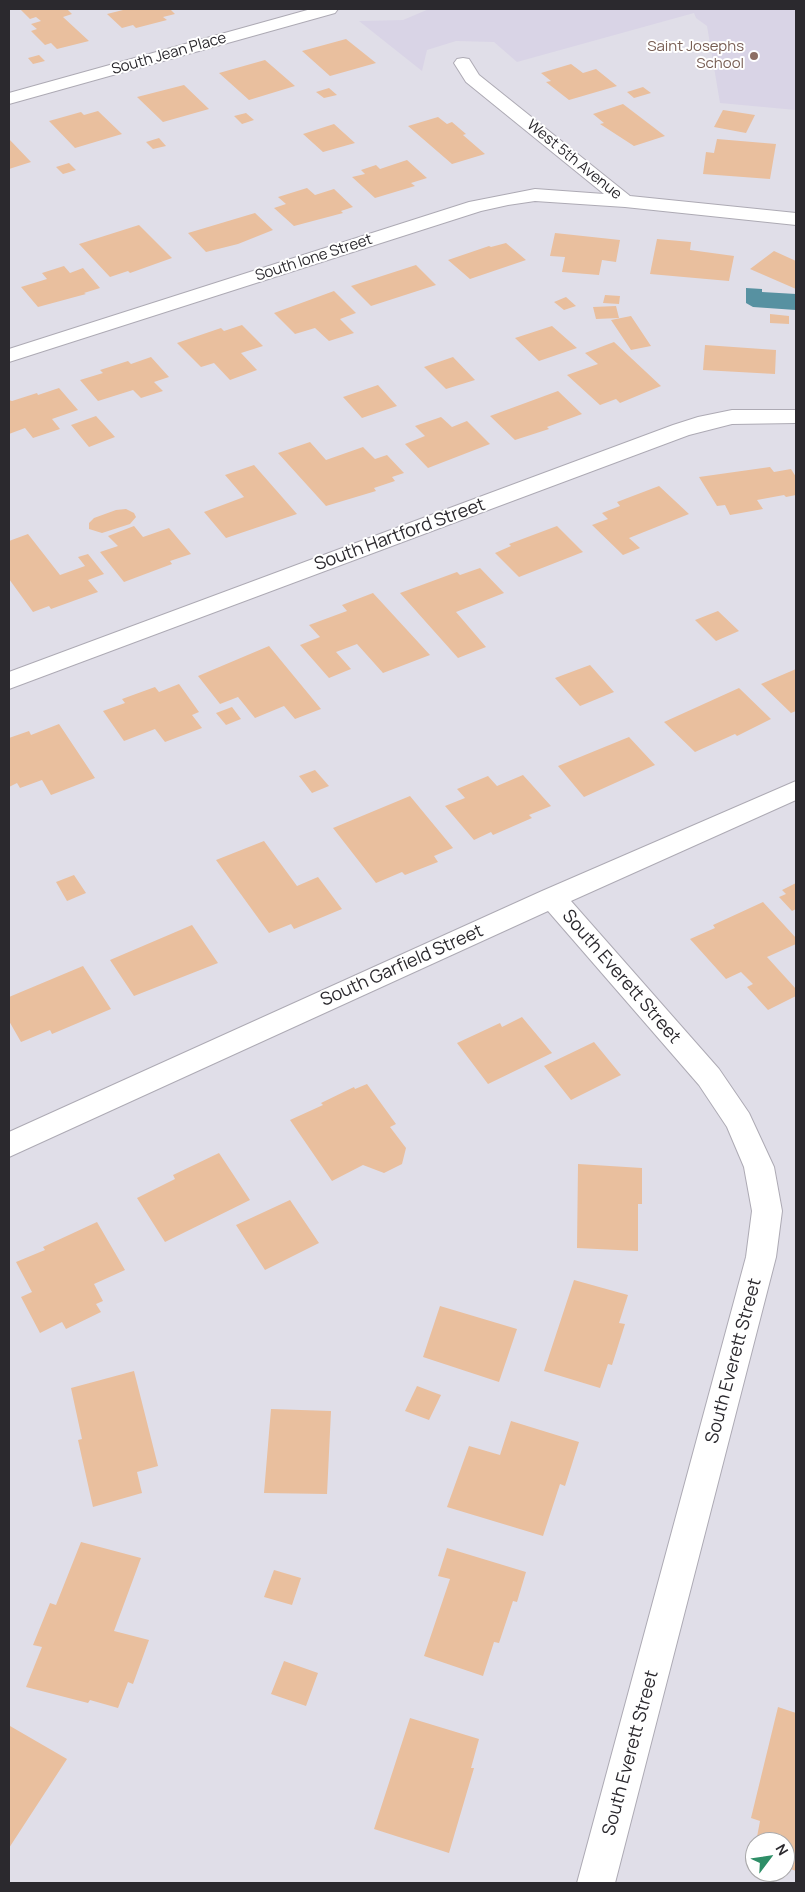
<!DOCTYPE html>
<html>
<head>
<meta charset="utf-8">
<style>
  body { margin:0 }
  #map { position:relative; width:805px; height:1892px; overflow:hidden; background:#e0dee8; font-family:Manrope,sans-serif }
  canvas { display:block }
  .frame { position:absolute; inset:0; border:10px solid #2b292e; pointer-events:none }
  .north { position:absolute; left:745px; top:1832px; width:50px; height:50px; box-sizing:border-box; background:#fff; border:1px solid #aaa9ab; border-radius:50%; rotate:59deg; font-size:14px; font-weight:700; line-height:20px; text-align:center; color:#2b292e }
  .north::after { content:''; display:block; margin:auto; width:18px; height:22px; background:#2e8e67; clip-path:polygon(50% 0,100% 100%,50% 72%,0 100%) }
</style>
</head>
<body>
<div id="map">
<canvas width="805" height="1892"></canvas>
<div class="frame"></div>
<div class="north">N</div>
</div>
<script>
const ctx = document.querySelector('canvas').getContext('2d');
ctx.lineJoin = 'round';
function fillPath(path, color) { ctx.fillStyle = color; ctx.fill(path, 'evenodd'); }
const shape = rows => new Path2D(rows.map(r => 'M' + r).join(''));
function trace(path, color, width, dash) { ctx.strokeStyle = color; ctx.lineWidth = width; ctx.lineCap = dash ? 'butt' : 'round'; ctx.setLineDash(dash || []); ctx.stroke(path); }
function label(font, color, halo, rows, align = 'center') {
  ctx.font = font + ' Manrope,sans-serif'; ctx.lineWidth = 4; ctx.setLineDash([]); ctx.textBaseline = 'middle'; ctx.strokeStyle = halo; ctx.fillStyle = color; for (const [text, x, y, turn = 0] of rows) {
    ctx.save(); ctx.translate(x, y); ctx.rotate((+turn || 0) * Math.PI / 180); ctx.textAlign = isNaN(turn) ? turn : align; if (halo) ctx.strokeText(text, 0, 0); ctx.fillText(text, 0, 0); ctx.restore();
  }
}
fillPath(shape([
  [429,9,796,9,796,110,720,103,707,26,696,18,694,13,517,62,494,42,456,41,427,50,422,71,359,21,403,20]
]), '#d9d4e6');
fillPath(shape([
  [746,288,762,289,762,292,796,294,796,310,753,307,746,303]
]), '#5791a1');
fillPath(shape([
  [20,9,67,9,72,14,63,17,89,41,57,49,51,43,45,45,31,31,37,29,31,24,41,21,36,17,30,19],
  [127,9,170,9,175,14,163,17,167,20,136,28,133,25,122,28,107,14],
  [346,39,376,63,330,76,302,51],
  [39,55,45,61,33,64,28,58],
  [265,60,295,86,249,100,219,73],
  [571,64,583,73,596,69,617,86,569,100,546,82,551,81,541,73],
  [184,85,209,109,163,122,137,97],
  [643,87,651,93,634,98,627,92],
  [329,88,337,95,324,98,316,92],
  [623,104,665,136,634,146,600,124,604,123,593,114],
  [723,110,755,115,746,133,714,127],
  [98,111,122,134,75,148,49,121,81,112,84,115],
  [246,113,254,120,242,124,234,116],
  [438,117,447,124,452,122,466,134,463,135,485,154,452,164,408,126],
  [334,124,355,143,323,152,303,134],
  [159,138,166,146,153,149,146,142],
  [9,139,31,162,9,169],
  [717,139,776,144,770,179,703,174,706,152,714,153],
  [407,160,427,178,411,183,415,186,375,198,352,177,365,174,361,170,376,165,380,169],
  [69,163,76,170,63,174,56,167],
  [307,188,315,195,334,189,353,207,341,211,343,213,294,226,274,208,286,204,278,197],
  [255,213,273,230,238,244,206,252,188,233],
  [139,225,172,258,130,273,128,271,110,277,79,244],
  [555,233,620,240,616,262,602,260,599,275,562,272,565,257,550,256],
  [657,239,691,242,690,250,734,256,729,281,650,274],
  [506,243,526,260,470,279,448,260,489,246,491,247],
  [774,251,796,261,796,289,750,269],
  [416,265,436,285,371,306,351,286],
  [64,266,70,273,83,268,100,288,84,293,86,294,38,307,21,287,47,279,42,273],
  [334,291,356,313,340,319,354,333,329,341,315,328,295,334,274,313],
  [605,295,620,296,619,304,603,303],
  [566,297,576,306,564,310,554,302],
  [616,306,619,318,596,319,593,307],
  [770,314,789,316,789,324,770,323],
  [631,316,651,346,631,350,611,320],
  [242,325,263,346,241,353,257,370,230,380,214,363,201,367,177,343,221,328,224,331],
  [552,326,577,348,539,361,515,338],
  [614,342,661,386,620,403,616,399,600,405,567,375,598,364,585,353],
  [705,345,776,350,775,374,703,370],
  [151,357,169,377,154,382,163,391,141,398,133,390,98,401,80,380,103,373,100,370,128,361,131,364],
  [453,357,475,380,446,389,424,367],
  [378,385,397,406,362,418,343,397],
  [59,388,78,410,52,419,60,429,33,438,25,428,9,434,9,400,12,401,37,393,38,395],
  [558,391,582,414,547,427,549,429,515,440,490,416],
  [96,416,115,437,89,447,71,425],
  [441,417,452,427,467,421,490,444,428,468,405,444,425,436,415,426],
  [310,442,326,460,363,447,375,459,387,455,404,473,392,477,395,481,374,488,376,491,326,506,278,453],
  [254,465,297,514,226,538,204,512,244,497,225,475],
  [770,467,774,472,791,469,796,477,796,495,786,497,784,495,757,500,763,509,730,515,725,505,717,506,699,477],
  [659,486,689,514,629,538,640,548,623,555,592,525,608,519,602,513,620,506,617,502],
  [126,509,134,513,136,517,130,524,102,533,89,529,89,523,94,518,116,510],
  [134,526,143,537,169,528,191,554,170,561,172,564,124,582,100,552,118,546,108,536],
  [557,526,583,552,519,577,495,553,511,546,509,544],
  [28,534,60,575,85,566,78,557,88,554,104,574,88,580,98,592,51,609,49,606,33,612,9,579,9,541],
  [480,568,504,593,456,612,486,647,458,658,400,593,457,572,460,575],
  [373,593,430,655,383,673,357,644,336,652,351,669,329,678,300,645,320,637,309,625,347,611,342,605],
  [718,611,739,631,716,641,695,620],
  [269,646,321,709,295,719,284,706,255,718,238,697,220,704,198,676],
  [590,665,614,692,580,706,555,678],
  [796,669,796,711,791,713,761,684],
  [179,684,199,712,192,715,202,728,165,742,155,729,124,741,103,711,125,703,122,699,155,687,159,692],
  [739,688,771,719,737,736,735,734,695,752,664,722],
  [232,707,241,719,226,725,216,713],
  [59,724,95,778,51,795,42,780,20,788,17,783,9,787,9,738,29,731,31,735],
  [629,737,655,765,584,797,558,766],
  [315,770,329,786,312,793,299,776],
  [523,775,551,806,529,815,532,818,493,835,491,832,474,840,445,806,465,798,457,789,488,776,497,786],
  [410,796,453,848,434,856,438,862,405,875,402,872,376,883,333,828],
  [264,841,297,886,318,877,342,909,294,929,291,924,269,933,216,860],
  [74,875,86,893,67,901,56,882],
  [796,883,796,909,792,911,779,897,786,894,782,890],
  [763,902,796,938,796,944,767,957,796,989,796,996,768,1010,747,987,753,984,741,972,726,979,690,939,715,928,713,925],
  [192,925,218,963,134,996,110,960],
  [83,966,111,1009,52,1034,50,1030,21,1042,9,1021,9,997],
  [522,1017,552,1053,488,1084,457,1043,500,1023,502,1027],
  [594,1042,621,1075,571,1100,544,1066],
  [367,1084,396,1124,390,1127,406,1148,402,1164,384,1173,363,1165,332,1181,290,1120,323,1105,321,1103,354,1087,355,1089],
  [219,1153,250,1200,165,1242,137,1198,175,1179,173,1175],
  [578,1164,642,1168,642,1204,638,1204,638,1251,577,1248],
  [290,1200,319,1243,265,1270,236,1225],
  [97,1222,125,1270,94,1284,103,1301,96,1304,101,1312,66,1329,62,1322,40,1333,21,1297,32,1292,16,1262,45,1250,43,1247],
  [574,1280,628,1295,619,1323,625,1324,612,1365,608,1364,600,1388,544,1371],
  [440,1306,517,1329,499,1382,423,1357],
  [134,1371,158,1466,137,1472,142,1493,93,1507,78,1440,82,1439,71,1388],
  [417,1386,441,1395,429,1420,405,1411],
  [271,1409,331,1411,327,1494,264,1493],
  [511,1421,579,1442,565,1486,560,1484,543,1536,447,1507,469,1446,500,1455],
  [81,1542,141,1558,114,1631,149,1640,133,1684,128,1682,118,1708,90,1700,88,1703,26,1687,42,1647,33,1645,50,1603,56,1605],
  [447,1548,526,1572,517,1602,513,1601,499,1643,494,1642,483,1676,424,1656,450,1579,438,1576],
  [274,1570,301,1578,292,1605,264,1597],
  [284,1661,318,1673,306,1706,271,1694],
  [778,1707,796,1713,796,1871,785,1867,785,1842,756,1842,760,1821,751,1818],
  [410,1718,479,1739,471,1768,474,1768,449,1853,374,1829],
  [10,1726,67,1759,9,1848,9,1729]
]), '#e9bf9e');
const minor = shape([
  [311,9,338,9,335,13,9,104,9,93,311,9],
  [463,58,469,59,479,75,630,196,796,213,796,225,625,207,535,201,508,205,481,211,9,362,9,349,469,202,535,189,604,194,466,82,454,63,457,59,463,58],
  [732,410,796,410,796,423,732,424,689,435,9,689,9,672,673,425,698,417,732,410],
  [796,781,796,800,571,901,719,1069,749,1113,774,1167,782,1211,776,1257,615,1883,577,1883,746,1257,752,1211,744,1167,727,1127,699,1085,548,911,9,1157,9,1132,542,891,796,781]
]);
trace(minor, '#adaab4', 2);
fillPath(minor, '#fff');
for (const [x, y, r, color] of [
  [754,56,5,"#8d6e63"]
]) { const dot = new Path2D(); dot.arc(x, y, r, 0, 2 * Math.PI); ctx.fillStyle = color; ctx.fill(dot); trace(dot, '#fff', 2); }
label('15px', '#785e54', '#fff', [
  ["Saint Josephs",744,47],
  ["School",744,64]
], 'right');
label('15px', '#2b292e', '#fff', [
  ["South Jean Place",169,54,-16],
  ["West 5th Avenue",574,160,39],
  ["South Ione Street",314,258,-18]
]);
label('18px', '#2b292e', '#fff', [
  ["South Hartford Street",400,535,-20],
  ["South Garfield Street",402,966,-24],
  ["South Everett Street",621,977,49],
  ["South Everett Street",734,1361,-75],
  ["South Everett Street",631,1753,-75]
]);
</script>
</body>
</html>
